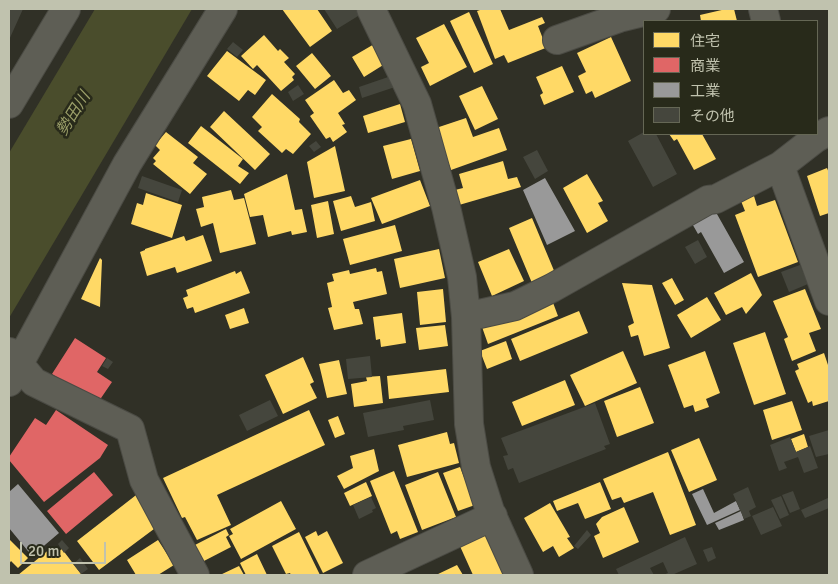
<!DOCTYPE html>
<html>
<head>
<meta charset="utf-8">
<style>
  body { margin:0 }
  #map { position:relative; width:838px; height:584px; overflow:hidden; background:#303026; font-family:Signika,"Noto Sans JP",sans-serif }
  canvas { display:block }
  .frame { position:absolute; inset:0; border:10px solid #c0c2ae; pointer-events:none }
  .legend { position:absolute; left:643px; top:20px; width:175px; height:115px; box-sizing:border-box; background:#282a1a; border:1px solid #656755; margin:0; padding:6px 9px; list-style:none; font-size:15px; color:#c0c2ae }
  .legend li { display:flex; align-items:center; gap:10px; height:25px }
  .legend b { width:25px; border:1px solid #656755 }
  .scale { position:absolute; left:20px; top:542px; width:86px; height:22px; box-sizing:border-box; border:2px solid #c0c2ae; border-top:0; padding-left:6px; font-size:15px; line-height:18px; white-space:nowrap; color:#c0c2ae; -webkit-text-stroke:4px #282a1a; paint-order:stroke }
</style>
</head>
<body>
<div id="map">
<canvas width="838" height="584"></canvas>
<div class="frame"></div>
<ul class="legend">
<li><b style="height:14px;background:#ffd966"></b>住宅</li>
<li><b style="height:14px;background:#e06666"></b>商業</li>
<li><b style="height:14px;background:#999"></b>工業</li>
<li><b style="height:14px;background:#45463d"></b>その他</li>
</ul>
<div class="scale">20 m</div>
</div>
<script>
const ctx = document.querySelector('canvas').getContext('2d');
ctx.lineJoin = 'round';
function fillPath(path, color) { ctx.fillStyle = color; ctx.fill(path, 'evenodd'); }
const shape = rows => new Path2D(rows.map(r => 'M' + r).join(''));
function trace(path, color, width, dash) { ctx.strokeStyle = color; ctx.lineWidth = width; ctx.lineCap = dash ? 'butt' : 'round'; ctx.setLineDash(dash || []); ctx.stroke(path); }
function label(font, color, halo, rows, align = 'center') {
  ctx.font = font + ' Signika,"Noto Sans JP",sans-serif'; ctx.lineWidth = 5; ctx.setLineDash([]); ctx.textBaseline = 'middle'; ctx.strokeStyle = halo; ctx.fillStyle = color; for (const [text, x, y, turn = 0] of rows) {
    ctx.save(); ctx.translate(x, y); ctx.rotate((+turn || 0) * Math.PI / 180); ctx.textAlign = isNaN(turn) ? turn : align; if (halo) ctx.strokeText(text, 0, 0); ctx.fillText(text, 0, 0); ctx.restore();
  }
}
fillPath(shape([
  [95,9,192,9,9,318,9,153]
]), '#4a4d2c');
fillPath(shape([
  [282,9,317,9,332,31,310,47],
  [483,9,500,9,509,30,542,17,545,23,538,26,543,39,549,37,553,45,508,63,504,55,495,59,477,11],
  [726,9,734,9,737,21,701,21,700,15],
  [469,12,493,64,474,73,450,21],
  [444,24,467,67,430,86,421,67,429,63,416,38],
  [264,35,278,51,280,49,289,58,284,62,295,74,292,77,294,80,281,91,257,65,253,69,241,56],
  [611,37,631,81,595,98,592,91,586,94,578,76,586,72,577,53],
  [376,43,388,62,364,77,352,57],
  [227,51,266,80,255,95,248,90,239,101,207,76],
  [312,53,331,76,315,89,296,66],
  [562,66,574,92,544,105,540,95,543,93,536,77],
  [334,80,343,93,349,90,356,100,338,113,345,124,342,125,347,132,333,142,330,137,326,139,310,116,314,113,305,100],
  [482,86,498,119,475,130,459,96],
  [272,94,300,119,299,122,311,134,293,154,286,149,282,153,258,131,262,127,252,117],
  [400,104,405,122,368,133,363,116],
  [224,111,270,154,255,170,210,127],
  [466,118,473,137,499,128,507,150,451,170,436,128],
  [201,126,243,159,238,166,249,173,240,184,188,143],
  [166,132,198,157,193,163,207,174,190,194,153,164,156,161,153,158,160,150,155,145],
  [669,134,702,134,716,159,694,170,677,139,674,141],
  [411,139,420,171,392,179,383,146],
  [335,146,345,191,314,198,307,162],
  [503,161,508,179,517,177,521,187,459,205,455,190,463,188,459,174],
  [827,168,829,173,829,213,820,216,807,176],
  [287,174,295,210,302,209,307,232,292,235,291,231,268,237,263,215,250,217,244,194],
  [587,174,603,201,598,203,608,221,587,233,563,188],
  [420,180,430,206,382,224,371,198],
  [231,190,234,200,244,198,256,244,220,253,213,223,201,227,196,209,204,207,202,197],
  [146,193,182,205,172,238,131,224,137,203,143,205],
  [351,196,355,207,371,202,375,221,341,231,333,201],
  [754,196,757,206,775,200,798,262,758,277,735,215,745,211,741,201],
  [328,201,334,234,317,238,311,205],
  [532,218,555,273,532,283,509,228],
  [395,225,402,251,350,265,343,239],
  [203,235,212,261,177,273,175,267,147,276,140,252,145,250,145,249,184,236,186,241],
  [439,249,445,278,400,288,394,259],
  [509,249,524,281,492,296,478,262],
  [100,258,102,260,100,307,81,299],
  [376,268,377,272,382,271,387,294,353,302,355,309,359,309,363,324,334,330,328,308,332,307,327,283,334,281,332,274,349,270,350,274],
  [235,271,236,274,241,271,250,293,195,313,193,307,187,309,183,298,188,296,186,290],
  [751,273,762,295,746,314,742,307,726,315,714,293],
  [672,278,684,300,675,305,662,283],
  [622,283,652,285,670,348,644,356,638,335,631,337,628,326,634,323],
  [443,289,446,322,420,325,417,292],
  [805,289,821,329,809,333,816,351,792,361,784,339,788,337,773,301],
  [707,297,721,320,691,338,677,315],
  [552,300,558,316,488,344,482,327],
  [244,308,249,323,230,329,225,315],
  [579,311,588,333,520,361,511,339],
  [402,313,406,343,381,347,380,339,376,340,373,317],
  [445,325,448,346,419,350,416,328],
  [765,332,786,394,754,405,733,343],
  [506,341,512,359,487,369,480,351],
  [623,351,637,383,585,406,570,375],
  [705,351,720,393,706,399,709,407,695,412,693,405,684,408,668,365],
  [824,353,829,368,829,401,813,406,812,401,808,403,795,371,799,369,797,364],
  [303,357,314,382,310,384,317,398,283,414,265,375],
  [339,360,347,394,327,398,319,364],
  [446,369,449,392,389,399,387,376],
  [380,376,383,403,354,407,351,384,367,381,366,377],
  [565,380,575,405,522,426,512,402],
  [640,387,654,423,617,437,604,401],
  [792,401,802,430,772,440,763,410],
  [309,410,325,445,217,495,231,525,197,540,185,517,182,518,163,478],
  [338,416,345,434,335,438,328,420],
  [447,432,450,444,454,443,459,463,407,477,398,445],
  [804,434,808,447,796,452,791,439],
  [699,438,717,480,689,492,671,450],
  [374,449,379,471,344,489,337,476,353,468,350,456],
  [668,452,696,525,670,535,653,492,624,503,621,497,612,500,603,479],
  [460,467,475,505,458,511,443,473],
  [394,471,418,532,400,539,397,531,391,534,370,481],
  [438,472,456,517,422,530,405,485],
  [366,482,372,496,350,506,344,493],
  [600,482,611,509,585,519,578,503,557,511,553,501],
  [140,492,158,526,99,570,77,541],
  [281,501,296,529,241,559,229,536,233,534,230,529],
  [550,503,570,537,567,538,574,548,559,557,553,546,543,552,524,518],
  [624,507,639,542,603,558,594,536,600,533,596,524,602,517],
  [226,529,229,535,226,537,231,547,202,562,193,546],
  [316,531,318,536,327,531,343,563,323,573,305,537],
  [486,531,506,575,473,575,459,544],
  [299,532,320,575,291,575,290,573,286,574,272,546],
  [9,539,28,558,18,568,11,561,9,564],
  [158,540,174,565,158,575,136,575,127,560],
  [51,548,55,554,62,549,81,574,18,575],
  [257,554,267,575,246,575,240,563],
  [457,565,463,575,436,575],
  [239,566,244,575,220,575]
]), '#ffd966');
fillPath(shape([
  [75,338,106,358,97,372,112,382,99,401,79,388,77,391,52,374],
  [56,410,108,445,100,458,44,502,9,460,9,457,35,418,46,425],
  [94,472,113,495,66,534,47,511]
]), '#e06666');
fillPath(shape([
  [545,178,575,231,547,245,523,190],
  [713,207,744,262,724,273,701,232,698,234,690,220],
  [18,484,59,533,32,556,9,528,9,492],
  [703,489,714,513,736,501,740,510,707,525,692,494],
  [741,511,744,520,719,530,715,523]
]), '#999');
fillPath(shape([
  [9,9,23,9,9,40],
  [324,9,360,9,363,13,337,29],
  [233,42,243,50,237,57,227,49],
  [394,75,398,86,362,98,359,87],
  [298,85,304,94,293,101,288,92],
  [644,132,644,134,656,134,677,174,653,187,628,141],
  [316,141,321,147,314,152,309,146],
  [537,150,548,171,535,179,523,157],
  [142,176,182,190,178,202,138,188],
  [698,240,707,257,695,264,685,247],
  [800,265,808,284,789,292,781,272],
  [370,356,372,377,348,379,346,359],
  [107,358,113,362,108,369,102,366],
  [270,400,278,416,247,431,239,415],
  [430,400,434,420,403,426,404,430,368,437,363,413],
  [595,403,610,444,604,446,606,449,519,483,513,468,508,470,503,456,508,455,501,438],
  [829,430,829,454,816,457,809,436],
  [790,437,796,452,810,446,818,468,804,473,798,457,784,462,787,468,779,471,770,445],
  [748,487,756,507,749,511,751,516,744,519,733,494],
  [793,491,800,509,790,513,782,495],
  [781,496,789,515,780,519,771,500],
  [371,497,376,508,372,510,373,512,359,519,353,505],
  [828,498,829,508,805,518,801,510],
  [773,507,782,526,761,535,752,516],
  [587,530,591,535,578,549,574,546],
  [685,537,697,564,672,575,663,575,668,573,663,562,650,568,654,575,619,575,616,569],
  [62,540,69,548,64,553,58,544],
  [712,547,716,558,708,562,703,550],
  [80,558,88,569,81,574,73,564]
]), '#45463d');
const street = shape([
  [371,9,417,104,446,207,462,277,466,317,469,424,476,467,490,511,519,575],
  [763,9,766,21],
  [557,40,619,18,656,9],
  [9,104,66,9],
  [780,166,829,301],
  [466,317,515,306,552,288,708,200,716,199,780,166,816,138,829,131],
  [9,352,34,382,130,429,144,480,195,575],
  [9,382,127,164,223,9],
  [367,575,493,516]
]);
trace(street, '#4b4b44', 30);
trace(street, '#5e5e55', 28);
label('italic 16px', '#9b9f69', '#282a1a', [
  ["勢田川",74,114,-58]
]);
</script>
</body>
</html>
